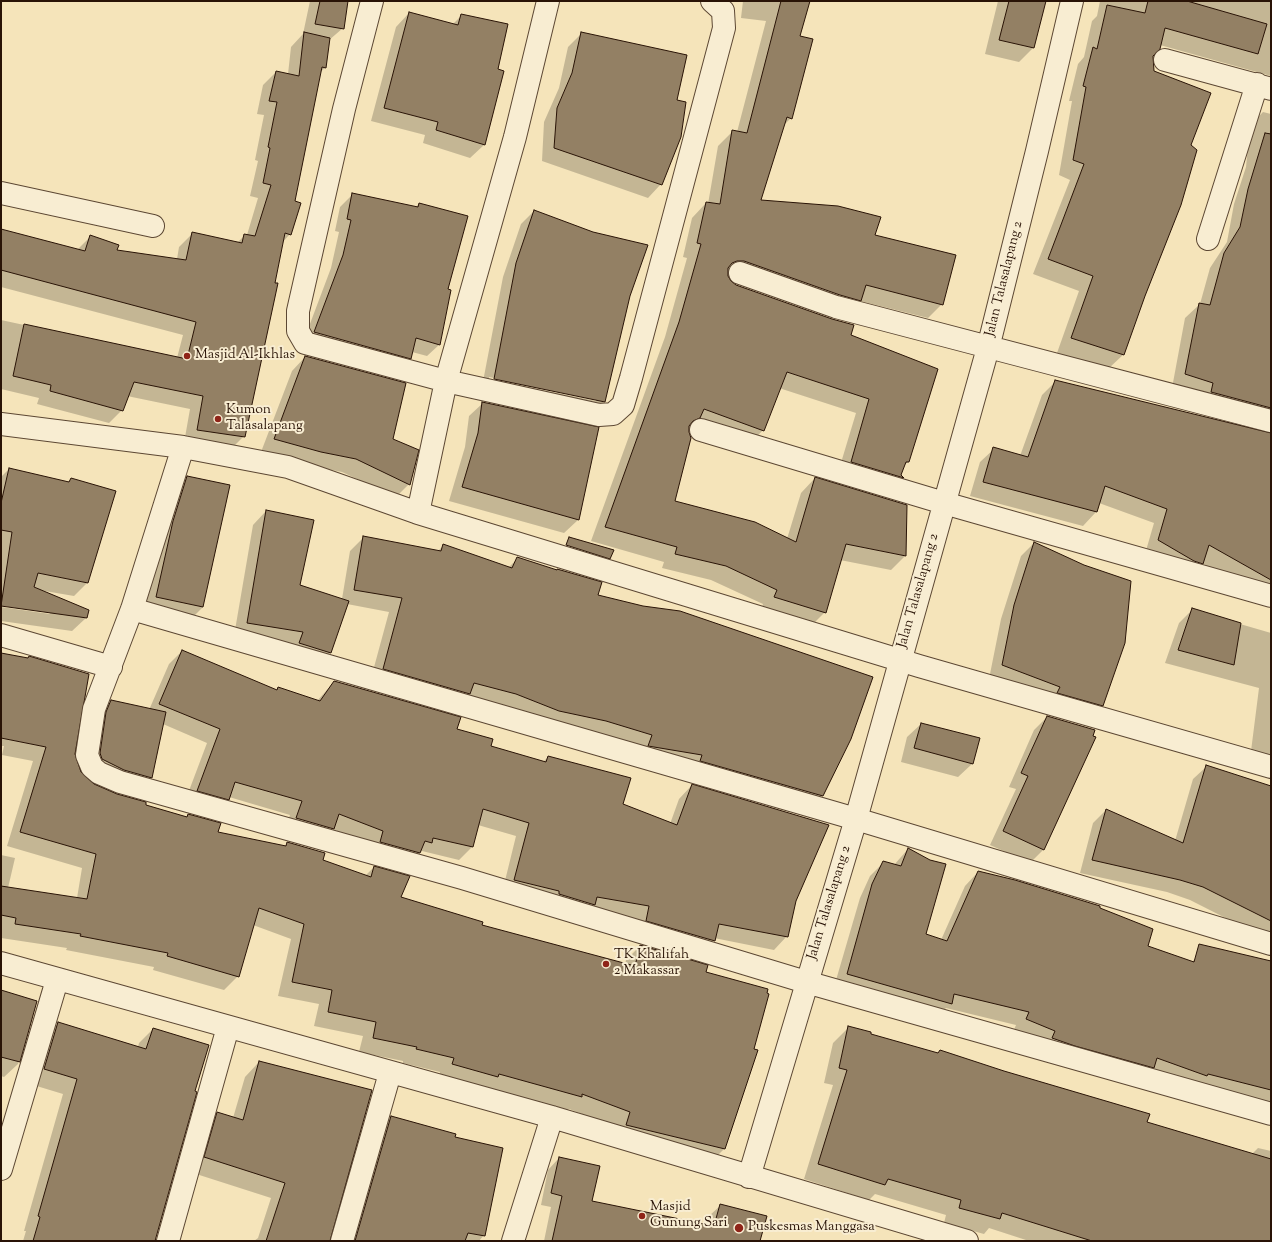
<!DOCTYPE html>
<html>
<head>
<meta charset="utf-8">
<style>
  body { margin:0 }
  #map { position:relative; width:1272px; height:1242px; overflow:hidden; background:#f5e4ba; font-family:"Sorts Mill Goudy",serif }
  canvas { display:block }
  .frame { position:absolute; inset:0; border:2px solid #291306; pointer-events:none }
</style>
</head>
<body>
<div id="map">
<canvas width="1272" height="1242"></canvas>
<div class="frame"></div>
</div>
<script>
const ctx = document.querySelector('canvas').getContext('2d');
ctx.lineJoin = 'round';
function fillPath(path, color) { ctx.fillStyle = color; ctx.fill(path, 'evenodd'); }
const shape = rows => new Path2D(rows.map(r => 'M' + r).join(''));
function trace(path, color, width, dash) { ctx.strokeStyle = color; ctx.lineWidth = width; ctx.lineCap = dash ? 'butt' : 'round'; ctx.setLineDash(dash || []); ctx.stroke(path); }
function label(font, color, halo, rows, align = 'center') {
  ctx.font = font + ' "Sorts Mill Goudy",serif'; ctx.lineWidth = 4; ctx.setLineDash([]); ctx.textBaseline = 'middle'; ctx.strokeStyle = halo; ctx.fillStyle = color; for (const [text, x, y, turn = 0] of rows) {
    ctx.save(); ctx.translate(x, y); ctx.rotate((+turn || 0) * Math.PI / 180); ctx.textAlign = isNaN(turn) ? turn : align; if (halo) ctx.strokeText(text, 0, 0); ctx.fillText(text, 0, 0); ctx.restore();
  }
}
fillPath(shape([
  [310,1,347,1,343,28,328,41,325,68,320,72,294,202,290,234,282,243,244,436,231,449,184,443,190,409,127,396,122,410,109,423,37,404,39,398,1,389,1,320,177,358,183,335,1,287,1,230,77,250,90,237,116,251,177,259,179,247,193,233,237,243,245,235,247,235,258,198,250,196,258,161,255,160,264,115,257,114,263,85,276,72,288,74,291,47,303,34],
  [743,1,809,1,799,37,791,118,783,126,760,201,873,236,942,304,928,318,860,301,846,315,726,275,730,282,735,286,850,336,908,462,902,467,899,475,902,478,889,492,837,476,856,413,779,388,763,430,749,445,693,424,688,428,690,438,674,502,787,539,801,493,815,478,905,556,891,570,840,560,825,612,811,626,761,611,763,604,711,580,662,568,664,562,591,541,665,337,687,258,683,257,692,218,706,203,708,204,718,146,733,131,737,132,766,21,741,18],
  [998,1,1044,1,1033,48,1019,62,985,54],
  [1100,1,1271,1,1271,76,1160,45,1152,57,1153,72,1190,146,1144,295,1124,354,1108,369,1057,353,1079,291,1033,274,1070,180,1059,175,1072,101,1069,101,1078,64,1084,57,1092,21,1097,16],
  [409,13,452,25,461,16,497,70,503,72,484,145,470,158,423,143,425,135,371,121,396,27],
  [582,33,676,100,661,184,648,198,542,161,544,122,559,88,568,47],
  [1263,112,1271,114,1271,601,1202,563,1188,577,1145,554,1154,523,1099,503,1096,512,1083,526,970,496,980,462,994,449,1020,456,1042,395,1055,382,1270,434,1266,426,1172,388,1185,318,1200,304,1210,268,1227,242,1234,204,1246,167,1250,125],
  [352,195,415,208,419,204,440,344,427,356,412,352,410,358,398,370,302,345,331,268,339,232,335,231,340,207],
  [534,211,629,295,604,402,590,415,481,392,503,277,521,224],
  [489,377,596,399,596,401,489,379],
  [305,357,391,440,409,484,396,497,342,472,307,465,261,452,292,371],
  [483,403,578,520,564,533,449,501,465,447,469,416],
  [9,469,68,482,71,479,87,583,74,596,39,590,86,618,72,631,1,621,1,607,50,614,48,611,1,605,1,477],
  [187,477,203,607,183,627,137,617,167,497],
  [266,511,299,585,342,599,350,551,364,537,438,551,444,545,508,568,517,559,596,596,849,740,822,796,808,809,370,682,389,612,347,604,330,653,317,666,234,636,253,525],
  [1034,543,1103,705,1089,719,989,679,1001,619,1021,556],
  [1192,610,1271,633,1271,762,1250,759,1259,688,1165,663,1179,623],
  [182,651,276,691,278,688,317,701,334,682,456,730,490,747,543,762,548,757,622,804,670,824,679,799,692,785,795,901,787,936,774,950,714,938,700,954,633,934,637,919,502,893,516,836,478,825,472,847,459,860,422,851,418,855,370,844,332,829,319,842,283,832,290,815,229,797,215,813,184,804,207,743,163,724,151,777,138,791,89,773,98,715,111,701,149,710,169,664],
  [1,654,27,659,29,657,74,754,80,773,94,785,145,805,187,817,189,815,217,833,284,847,288,843,321,860,365,876,374,867,400,897,481,926,625,965,626,960,640,946,705,973,725,1148,710,1163,569,1109,566,1111,439,1078,440,1072,403,1063,403,1061,359,1052,363,1036,314,1026,319,1004,278,996,291,939,253,925,238,976,224,990,153,970,154,967,66,950,67,948,1,938,1,855,15,858,8,888,77,898,82,868,7,846,33,761,2,755,4,746,1,746],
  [1047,717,1044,849,1030,863,990,845,1016,789,1009,787,1034,730],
  [921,724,979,739,972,764,958,777,901,762,907,737],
  [1206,767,1271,794,1271,941,1190,900,1167,892,1080,873,1093,823,1106,810,1175,841,1193,779],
  [908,849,925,935,941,940,965,886,978,872,1099,909,1147,947,1192,962,1196,958,1271,978,1271,1106,1013,1032,1016,1025,946,1008,938,1016,834,987,860,898,870,876,884,862,894,865],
  [1,991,36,1002,18,1064,4,1077,1,1076],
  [58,1023,138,1047,139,1043,153,1029,194,1092,154,1241,23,1241,26,1231,24,1231,63,1094,30,1084,43,1038],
  [848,1028,937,1054,940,1051,1146,1123,1252,1154,1258,1148,1271,1151,1271,1241,1029,1241,989,1228,984,1234,944,1223,946,1215,875,1194,869,1200,804,1179,833,1085,824,1083,833,1043],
  [259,1062,329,1241,254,1241,258,1238,271,1198,190,1172,203,1128,217,1113,233,1118,245,1077],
  [391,1117,454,1138,484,1235,479,1241,345,1241,376,1132],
  [559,1158,591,1202,707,1225,709,1216,721,1205,759,1241,544,1241,551,1207,541,1205,548,1170]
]), '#0003');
const building = shape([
  [320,1,348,1,344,29,315,24,320,1],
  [781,1,810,1,800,36,813,39,792,119,787,117,761,200,838,206,881,217,875,235,956,255,943,305,866,285,861,301,840,295,744,261,737,261,732,263,728,268,728,276,731,281,736,285,832,319,854,325,851,335,938,369,909,462,906,462,901,475,904,478,851,462,869,399,787,372,764,431,704,409,700,418,693,421,689,426,689,432,691,438,675,501,755,522,796,542,815,477,907,505,906,556,846,544,826,613,774,597,777,590,726,566,675,554,677,547,605,527,679,322,701,244,697,243,706,202,720,204,732,130,747,133,781,1],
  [1009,1,1046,1,1034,48,999,40,1009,1],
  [1148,1,1187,1,1267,24,1258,54,1165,28,1160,49,1153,56,1154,71,1211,93,1191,145,1197,150,1181,205,1145,296,1124,355,1071,338,1093,276,1048,259,1084,164,1073,160,1086,87,1083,86,1093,47,1097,49,1107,5,1145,13,1148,1],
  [409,12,458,25,461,14,508,24,498,69,504,71,485,145,436,130,438,122,384,108,409,12],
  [304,32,330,38,326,68,322,67,295,201,301,203,291,235,285,233,275,283,278,283,245,437,197,430,203,396,134,382,123,411,50,391,51,385,13,376,24,324,187,359,196,322,1,270,1,229,85,251,90,235,119,245,117,250,186,260,192,232,242,243,244,234,255,236,271,185,263,183,270,148,268,147,277,102,269,101,276,71,299,76,304,32],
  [581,32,687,55,677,100,686,102,681,137,662,185,554,148,557,108,572,73,581,32],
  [1265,133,1271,134,1271,408,1211,392,1213,383,1185,374,1199,303,1210,305,1224,253,1240,227,1248,189,1265,133],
  [352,193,418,207,419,203,468,216,448,289,451,290,440,345,416,338,411,359,314,332,343,255,351,220,347,219,352,193],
  [534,210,593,232,648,245,630,296,605,402,494,379,516,263,534,210],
  [305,356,406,383,393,439,419,450,410,485,356,459,321,452,274,439,305,356],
  [1055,380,1271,433,1271,580,1209,545,1203,564,1194,561,1158,540,1167,509,1105,486,1097,512,983,482,993,447,1028,457,1055,380],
  [482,402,599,427,579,520,462,487,478,433,482,402],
  [9,468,69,482,71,478,116,491,88,583,38,573,34,587,89,610,87,618,1,606,12,532,1,530,1,503,9,468],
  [187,476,230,485,203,607,156,597,173,521,187,476],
  [266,510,314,520,300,585,349,601,331,653,299,643,303,632,247,623,266,510],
  [363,536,441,551,443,544,512,568,517,557,557,570,557,569,602,582,598,595,643,606,680,611,873,677,851,739,823,796,700,761,702,755,648,746,652,735,606,721,559,711,516,694,474,683,470,694,383,669,402,598,354,590,363,536],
  [569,537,614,550,610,559,566,545,569,537],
  [1034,542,1084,565,1131,581,1125,643,1103,706,1057,693,1060,687,1002,665,1014,605,1034,542],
  [1192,608,1241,623,1234,665,1178,650,1192,608],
  [182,650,277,690,278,687,320,701,334,681,461,717,457,729,493,739,491,746,546,762,548,756,631,778,623,804,677,825,692,784,829,825,796,901,788,937,719,924,715,941,646,921,649,906,597,897,595,905,559,894,559,891,514,880,529,823,483,809,473,847,433,838,432,843,425,841,420,853,380,842,383,831,339,814,334,829,296,818,302,801,235,782,229,800,197,791,220,729,159,704,182,650],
  [1,653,28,658,29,656,89,674,75,754,81,772,94,784,117,794,146,802,146,805,187,817,188,814,221,823,218,832,286,846,287,842,325,853,323,860,371,877,374,866,410,876,401,897,483,922,482,925,635,966,640,945,708,965,706,972,768,989,767,993,769,994,754,1049,758,1050,725,1149,626,1125,630,1112,582,1094,582,1097,499,1074,498,1077,452,1064,454,1058,416,1049,417,1047,373,1038,376,1022,328,1012,332,990,292,982,304,924,259,908,239,977,167,956,168,953,80,936,81,934,15,924,16,918,1,915,1,886,87,899,96,854,20,832,46,747,1,738,1,653],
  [111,700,166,712,152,778,124,770,102,759,100,753,106,712,111,700],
  [1047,716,1095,730,1093,736,1096,737,1044,850,1003,831,1028,776,1021,773,1047,716],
  [921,723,980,738,973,764,914,748,921,723],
  [1206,765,1271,786,1271,921,1203,887,1180,880,1092,860,1106,809,1183,843,1206,765],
  [908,848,930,860,946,864,926,934,947,941,978,871,1015,880,1100,906,1100,908,1153,929,1148,946,1194,962,1199,944,1271,961,1271,1090,1208,1074,1207,1076,1157,1058,1154,1068,1075,1046,1052,1038,1055,1031,1026,1019,1029,1012,954,994,952,1004,847,974,872,884,883,861,901,866,908,848],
  [1,990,37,1001,20,1062,1,1057,1,990],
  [58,1022,146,1049,153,1028,209,1045,195,1091,197,1092,155,1241,33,1241,40,1217,38,1216,77,1079,44,1069,58,1022],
  [848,1026,871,1032,871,1034,938,1053,940,1050,1004,1071,1150,1114,1147,1122,1271,1159,1271,1241,1092,1241,1002,1213,1000,1219,959,1208,961,1200,888,1179,885,1185,818,1164,847,1070,839,1068,848,1026],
  [259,1061,372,1090,330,1241,266,1241,285,1183,204,1157,217,1112,243,1120,259,1061],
  [391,1116,456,1134,455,1137,503,1148,485,1236,468,1233,465,1241,355,1241,391,1116],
  [559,1157,600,1166,592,1201,714,1226,720,1204,767,1216,760,1241,552,1241,562,1196,551,1193,559,1157]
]);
fillPath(building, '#938064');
trace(building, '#291306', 1);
const minor = shape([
  [372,1,344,109,298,311,298,331,305,343,446,381,599,415,613,414,623,405,631,378,724,28,723,11,712,1],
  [1165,60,1271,89],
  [1,193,153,226],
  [1208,239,1257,84],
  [740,273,836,307,1271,421],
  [1,424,183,447,288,467,418,513,446,381,515,137,548,1],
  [701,430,944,503,1271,596],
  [183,447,132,609,94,709,87,755,92,767,99,773,120,782,462,878,806,982,1271,1114],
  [418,513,919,666,1271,767],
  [132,609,856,819,1271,944],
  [1,635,111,667],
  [1,963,552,1117,967,1241],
  [1,1169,57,980],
  [749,1177,856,819,988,348,1037,151,1072,1],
  [168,1241,228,1027],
  [342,1241,390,1073],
  [513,1241,552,1117]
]);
trace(minor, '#5c4733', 24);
trace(minor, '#f8edd2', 22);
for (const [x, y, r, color] of [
  [187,356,4,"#8f2418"],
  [218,419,4,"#8f2418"],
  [606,964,4,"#8f2418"],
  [642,1216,4,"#8f2418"],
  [739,1228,5,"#8f2418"]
]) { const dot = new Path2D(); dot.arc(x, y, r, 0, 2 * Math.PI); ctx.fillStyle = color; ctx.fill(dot); trace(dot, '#f8edd2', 1.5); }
label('14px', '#291306', '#f8edd2', [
  ["Jalan Talasalapang 2",1005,279,-76],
  ["Jalan Talasalapang 2",919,591,-74],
  ["Jalan Talasalapang 2",830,903,-73]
]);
label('14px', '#291306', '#f8edd2', [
  ["Masjid Al-Ikhlas",195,356],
  ["Kumon",226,411],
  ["Talasalapang",226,427],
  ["TK Khalifah",614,956],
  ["2 Makassar",614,972],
  ["Masjid",650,1208],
  ["Gunung Sari",650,1224],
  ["Puskesmas Manggasa",748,1228]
], 'left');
</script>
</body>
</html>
